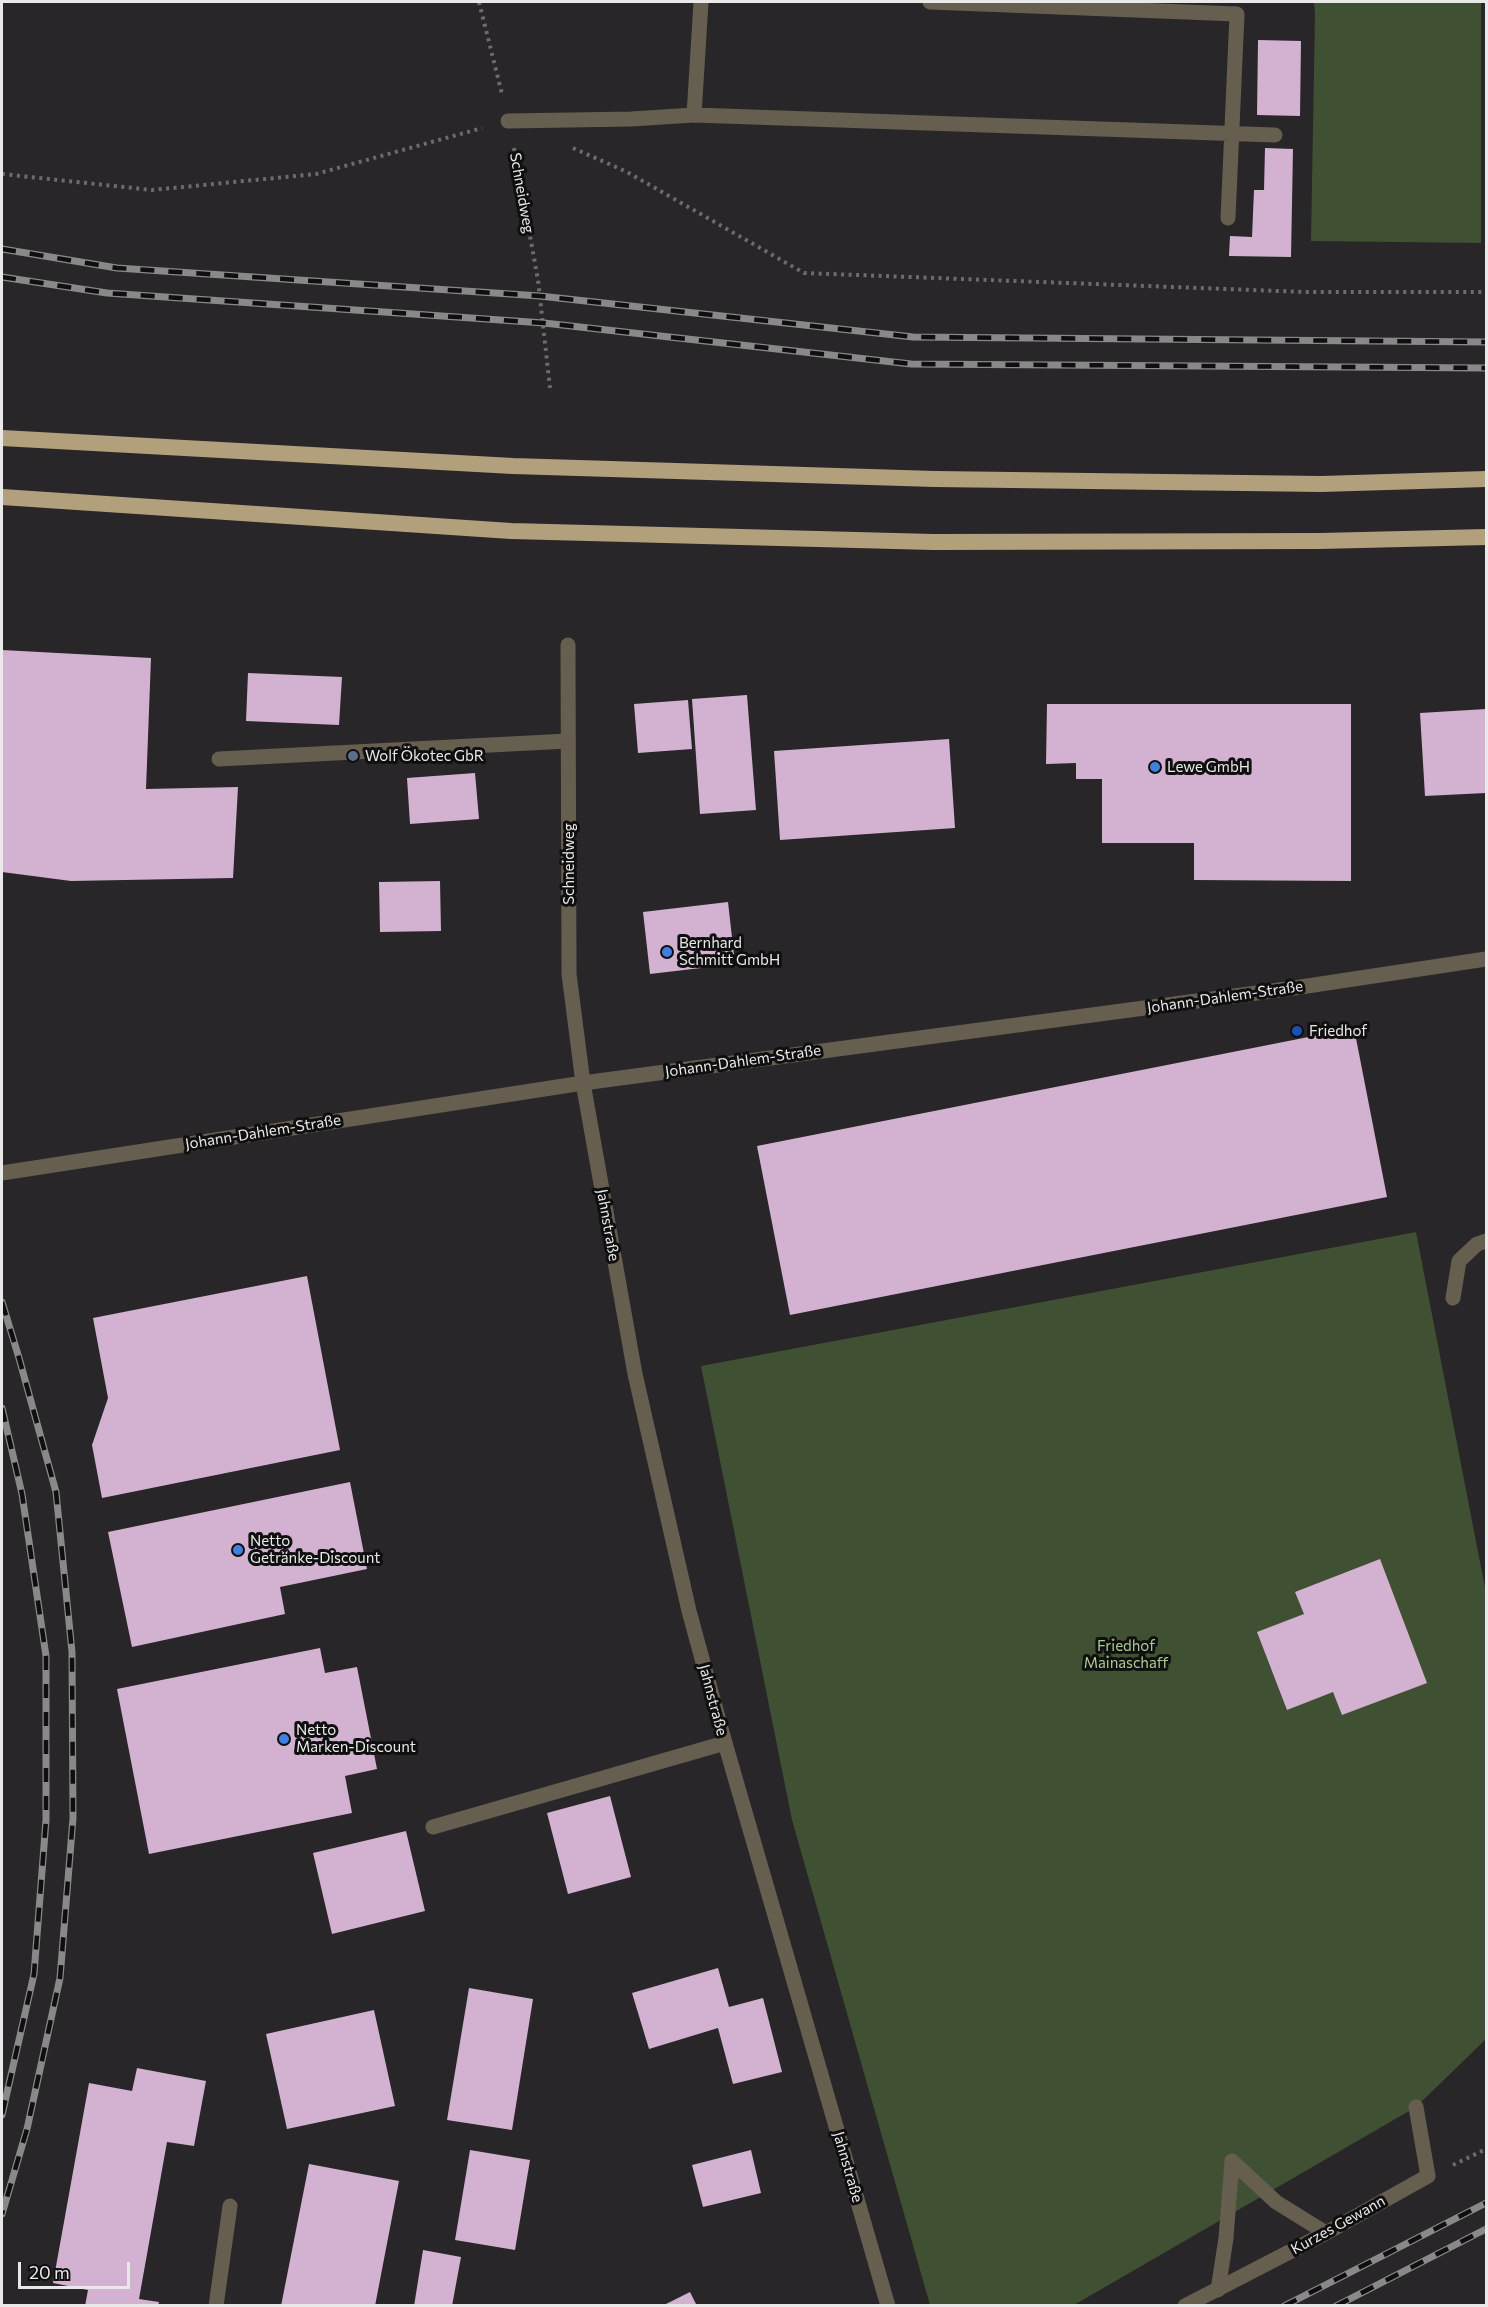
<!DOCTYPE html>
<html>
<head>
<meta charset="utf-8">
<style>
  body { margin:0 }
  #map { position:relative; width:1488px; height:2307px; overflow:hidden; background:#282628; font-family:Commissioner,sans-serif }
  canvas { display:block }
  .frame { position:absolute; inset:0; border:3px solid #eae9ea; pointer-events:none }
  .scale { position:absolute; left:18px; top:2262px; width:112px; height:27px; box-sizing:border-box; border:3px solid #eae9ea; border-top:0; padding-left:8px; font-size:18px; line-height:21px; white-space:nowrap; color:#eae9ea; -webkit-text-stroke:4px #100f10; paint-order:stroke }
</style>
</head>
<body>
<div id="map">
<canvas width="1488" height="2307"></canvas>
<div class="frame"></div>
<div class="scale">20 m</div>
</div>
<script>
const ctx = document.querySelector('canvas').getContext('2d');
ctx.lineJoin = 'round';
function fillPath(path, color) { ctx.fillStyle = color; ctx.fill(path, 'evenodd'); }
const shape = rows => new Path2D(rows.map(r => 'M' + r).join(''));
function trace(path, color, width, dash) { ctx.strokeStyle = color; ctx.lineWidth = width; ctx.lineCap = dash ? 'butt' : 'round'; ctx.setLineDash(dash || []); ctx.stroke(path); }
function label(font, color, halo, rows, align = 'center') {
  ctx.font = font + ' Commissioner,sans-serif'; ctx.lineWidth = 6; ctx.setLineDash([]); ctx.textBaseline = 'middle'; ctx.strokeStyle = halo; ctx.fillStyle = color; for (const [text, x, y, turn = 0] of rows) {
    ctx.save(); ctx.translate(x, y); ctx.rotate((+turn || 0) * Math.PI / 180); ctx.textAlign = isNaN(turn) ? turn : align; if (halo) ctx.strokeText(text, 0, 0); ctx.fillText(text, 0, 0); ctx.restore();
  }
}
fillPath(shape([
  [1314,2,1481,2,1481,243,1311,241,1315,14],
  [1416,1232,1486,1593,1486,2039,1416,2107,1074,2305,930,2305,792,1820,701,1366]
]), '#3f5132');
fillPath(shape([
  [1258,40,1301,41,1300,116,1257,115],
  [1265,148,1293,149,1291,257,1229,256,1230,236,1252,237,1254,190,1264,190],
  [2,650,151,658,146,789,238,787,233,878,71,881,2,872],
  [248,673,342,677,339,725,246,721],
  [747,695,756,810,700,814,692,699],
  [688,700,692,749,638,753,634,704],
  [1047,704,1351,704,1351,881,1194,880,1194,843,1102,843,1102,779,1076,779,1076,763,1046,764],
  [1486,709,1486,793,1425,796,1420,713],
  [949,739,955,828,780,840,774,751],
  [475,773,479,819,410,824,407,778],
  [440,881,441,931,380,932,379,882],
  [728,902,735,964,650,974,643,912],
  [1354,1028,1387,1197,790,1315,757,1146],
  [307,1276,340,1450,102,1498,92,1445,108,1398,93,1318],
  [350,1482,367,1569,280,1587,285,1614,132,1647,108,1532],
  [1380,1559,1427,1683,1342,1715,1333,1692,1287,1710,1257,1632,1304,1614,1295,1592],
  [320,1648,325,1673,357,1667,377,1769,345,1776,352,1813,149,1854,117,1689],
  [610,1796,631,1877,568,1894,547,1813],
  [406,1831,425,1911,332,1934,313,1853],
  [718,1968,729,2007,763,1998,782,2072,733,2084,718,2028,649,2049,632,1993],
  [469,1988,533,1999,512,2130,447,2120],
  [374,2010,395,2106,287,2129,266,2034],
  [137,2068,206,2081,194,2146,167,2142,139,2299,159,2302,158,2306,85,2306,88,2290,53,2283,89,2083,132,2091],
  [470,2150,530,2160,515,2250,455,2240],
  [751,2150,761,2193,703,2207,692,2165],
  [309,2164,399,2181,375,2306,281,2306],
  [423,2250,461,2257,452,2306,414,2306],
  [690,2292,697,2306,662,2306]
]), '#d3b1d0');
trace(shape([
  [479,2,502,94],
  [514,148,538,280,550,388],
  [573,148,627,172,804,273,1305,292,1486,292],
  [2,174,152,190,316,174,482,128],
  [1453,2165,1486,2149]
]), '#6d6c6d', 4, [3, 4.5]);
trace(shape([
  [930,2,1237,14,1228,218],
  [694,115,701,2],
  [508,121,631,119,694,115,1275,135],
  [219,759,568,741],
  [1453,1298,1459,1261,1477,1244,1486,1241],
  [433,1827,725,1743],
  [1218,2290,1226,2238,1232,2161,1276,2202,1326,2233]
]), '#665e4f', 15);
trace(shape([
  [568,645,569,974,583,1083,635,1374,689,1611,725,1743,888,2306],
  [216,2306,230,2206],
  [1185,2306,1326,2233,1428,2176,1416,2107]
]), '#665e4f', 15);
trace(shape([
  [2,1173,583,1083,1294,988,1486,959]
]), '#665e4f', 15);
trace(shape([
  [2,438,513,466,935,479,1321,484,1486,479],
  [2,497,511,531,933,542,1320,541,1486,537]
]), '#b2a07c', 16);
const rail = shape([
  [2,249,117,268,540,296,913,337,1486,342],
  [2,277,107,293,544,323,911,364,1486,368],
  [2,1302,19,1358,56,1492,72,1652,73,1818,60,1978,27,2129,2,2214],
  [2,1408,22,1494,46,1656,46,1820,34,1974,2,2115],
  [1284,2306,1486,2203],
  [1336,2306,1486,2229]
]);
trace(rail, '#8a898a', 7);
trace(rail, '#100f10', 4.5, [14]);
for (const [x, y, r, color] of [
  [353,756,6,"#5c6f8a"],
  [1155,767,6,"#3f7fe0"],
  [667,952,6,"#3f7fe0"],
  [1297,1031,6,"#1a4fb4"],
  [238,1550,6,"#3f7fe0"],
  [284,1739,6,"#3f7fe0"]
]) { const dot = new Path2D(); dot.arc(x, y, r, 0, 2 * Math.PI); ctx.fillStyle = color; ctx.fill(dot); trace(dot, '#100f10', 2); }
label('15px', '#eae9ea', '#100f10', [
  ["Schneidweg",522,193,80],
  ["Schneidweg",569,864,-90],
  ["Johann-Dahlem-Straße",1225,997,-8],
  ["Johann-Dahlem-Straße",743,1061,-8],
  ["Johann-Dahlem-Straße",263,1132,-9],
  ["Jahnstraße",608,1225,80],
  ["Jahnstraße",713,1700,75],
  ["Jahnstraße",848,2167,74],
  ["Kurzes Gewann",1338,2225,-29]
]);
label('15px', '#eae9ea', '#100f10', [
  ["Wolf Ökotec GbR",365,756],
  ["Lewe GmbH",1167,767],
  ["Bernhard",679,943],
  ["Schmitt GmbH",679,960],
  ["Friedhof",1309,1031],
  ["Netto",250,1541],
  ["Getränke-Discount",250,1558],
  ["Netto",296,1730],
  ["Marken-Discount",296,1747]
], 'left');
label('15px', '#aacc93', '#100f10', [
  ["Friedhof",1126,1646],
  ["Mainaschaff",1126,1663]
]);
</script>
</body>
</html>
